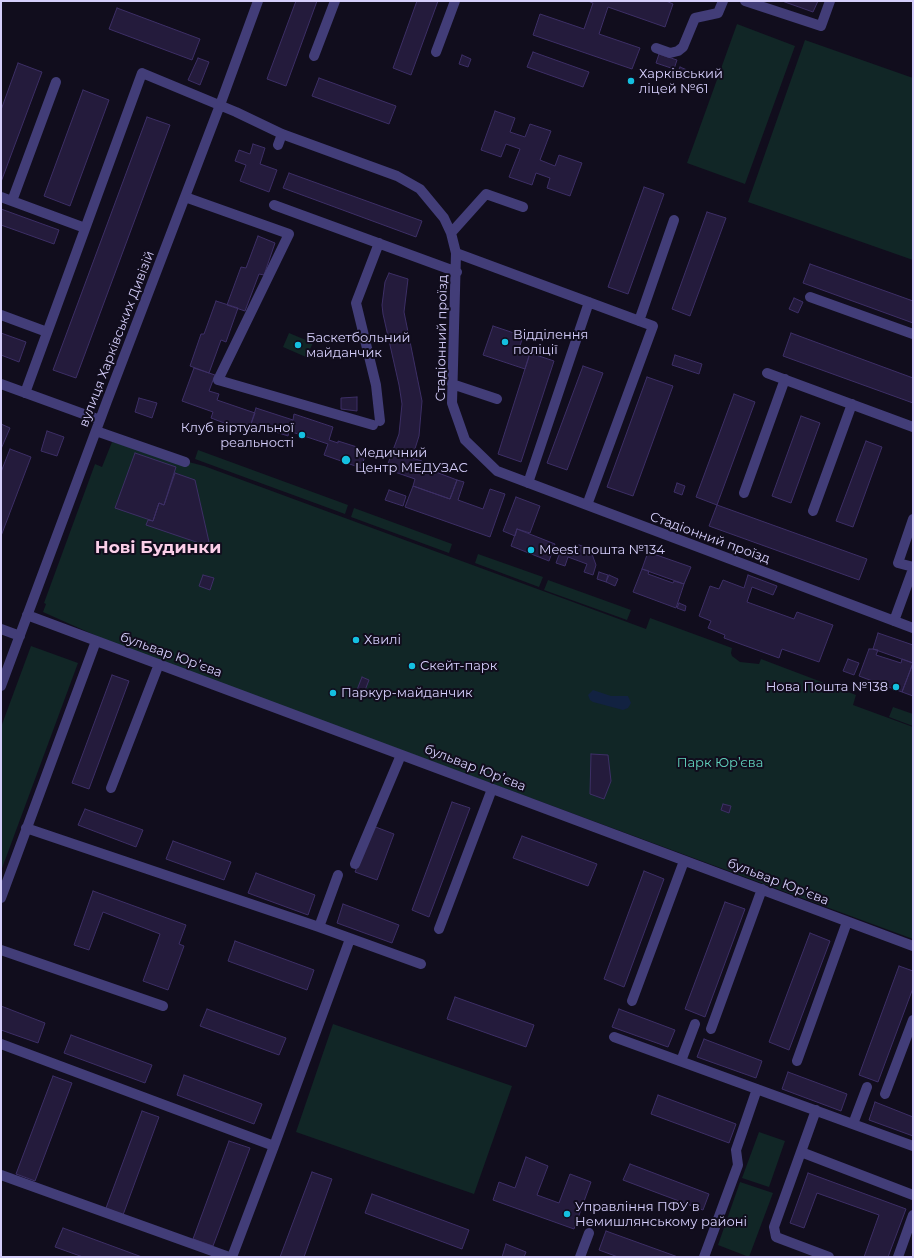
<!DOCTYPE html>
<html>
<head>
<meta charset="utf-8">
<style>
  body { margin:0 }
  #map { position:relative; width:914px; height:1258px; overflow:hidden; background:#110d1d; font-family:Montserrat,sans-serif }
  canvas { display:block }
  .frame { position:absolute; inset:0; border:2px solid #d5cefb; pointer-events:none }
</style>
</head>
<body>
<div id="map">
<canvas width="914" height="1258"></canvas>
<div class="frame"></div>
</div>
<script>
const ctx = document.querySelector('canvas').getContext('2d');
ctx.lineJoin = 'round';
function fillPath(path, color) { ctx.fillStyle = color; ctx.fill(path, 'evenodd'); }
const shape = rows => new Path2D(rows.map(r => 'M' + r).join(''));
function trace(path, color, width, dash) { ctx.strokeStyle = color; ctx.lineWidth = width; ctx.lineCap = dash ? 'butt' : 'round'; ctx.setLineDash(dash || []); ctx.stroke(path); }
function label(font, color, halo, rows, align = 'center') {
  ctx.font = font + ' Montserrat,sans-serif'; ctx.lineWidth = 4; ctx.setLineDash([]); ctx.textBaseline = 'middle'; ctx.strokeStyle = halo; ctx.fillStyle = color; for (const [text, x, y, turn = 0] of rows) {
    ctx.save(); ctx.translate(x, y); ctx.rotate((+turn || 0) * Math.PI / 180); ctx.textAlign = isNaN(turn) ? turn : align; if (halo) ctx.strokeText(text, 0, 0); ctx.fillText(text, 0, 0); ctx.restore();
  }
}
fillPath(shape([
  [737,24,795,46,745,184,687,163],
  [805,40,913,78,913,260,748,202],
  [289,333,313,343,306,357,283,347],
  [112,442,204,466,646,629,650,618,732,648,731,653,732,656,740,662,759,664,761,659,856,695,853,705,913,727,913,939,119,646,43,612,46,604,44,603,95,464,102,467],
  [198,450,348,505,345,514,195,459],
  [354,508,452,544,449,553,351,517],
  [478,554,543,577,539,587,475,563],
  [548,580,631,610,627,620,544,590],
  [31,646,78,663,1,871,1,727],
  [893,707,913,714,913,726,889,717],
  [333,1024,512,1086,474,1194,296,1132],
  [759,1132,785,1141,769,1187,742,1178],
  [740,1182,773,1193,749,1257,718,1245]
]), '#112626');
fillPath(shape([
  [593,690,611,696,628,696,631,703,628,708,623,710,593,702,590,700,588,695]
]), '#122241');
const building = shape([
  [296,1,317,1,286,86,267,79,296,1],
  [417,1,438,1,411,75,393,68,417,1],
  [588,1,666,1,673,4,665,27,608,7,599,34,640,48,632,69,533,35,540,14,584,29,593,3,588,1],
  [782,1,818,1,813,12,782,1],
  [117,8,200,39,192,60,109,29,117,8],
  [533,52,589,72,583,87,527,67,533,52],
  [659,54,677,60,674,69,656,63,659,54],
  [462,55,471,59,468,67,459,64,462,55],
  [198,58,209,62,200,85,188,80,198,58],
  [18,63,42,72,1,182,1,110,18,63],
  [680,67,687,70,684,79,676,76,680,67],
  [319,78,396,106,389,124,312,96,319,78],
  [83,90,109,100,70,206,44,196,83,90],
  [495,111,515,118,510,132,525,137,530,124,551,131,540,160,555,166,559,155,582,163,570,196,547,188,550,178,536,173,532,185,509,177,520,149,506,144,501,157,481,150,495,111],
  [147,117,170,125,76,378,53,370,147,117],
  [253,144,265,148,260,164,277,170,269,192,240,181,246,165,235,161,239,150,250,154,253,144],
  [289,173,422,221,416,237,283,188,289,173],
  [644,187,664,194,628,294,608,287,644,187],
  [1,209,59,230,54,244,1,225,1,209],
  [707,212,726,218,690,316,672,309,707,212],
  [258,236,275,243,264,275,259,274,245,311,227,305,241,267,246,268,258,236],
  [810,264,913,301,913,323,803,283,810,264],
  [389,273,408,279,404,312,422,401,419,436,413,455,410,454,409,457,422,461,420,466,457,480,450,499,413,486,415,479,386,469,399,434,402,404,399,385,383,314,382,305,385,282,389,273],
  [794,298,803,302,798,313,789,309,794,298],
  [216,301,238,308,226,342,221,340,209,373,190,366,201,334,204,334,216,301],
  [493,326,523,336,519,349,530,353,525,369,483,355,493,326],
  [1,333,26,342,19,362,1,355,1,333],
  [791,333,913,378,913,403,783,356,791,333],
  [530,353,554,361,521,462,498,454,530,353],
  [675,355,702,364,699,374,672,365,675,355],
  [583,366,603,373,567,470,547,463,583,366],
  [194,368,215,375,209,391,219,394,217,400,255,413,248,432,211,418,213,412,182,401,194,368],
  [647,377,673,386,633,496,607,487,647,377],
  [734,394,755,402,717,505,696,497,734,394],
  [357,397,357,411,341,409,341,398,357,397],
  [139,398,157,403,152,418,135,412,139,398],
  [256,408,293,420,294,414,333,427,329,440,338,443,338,441,357,447,356,450,366,453,361,468,324,455,328,444,289,431,288,436,251,424,256,408],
  [801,416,820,423,791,503,772,496,801,416],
  [1,424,10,428,1,449,1,424],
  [47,431,64,437,57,456,41,451,47,431],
  [866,441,882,447,853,527,836,521,866,441],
  [10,449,31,457,1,536,1,472,10,449],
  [135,453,176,467,164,505,159,503,153,521,115,508,135,453],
  [175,473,195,480,209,542,202,544,146,525,148,520,153,521,159,503,164,505,175,473],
  [457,480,464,482,458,500,483,509,490,489,505,494,490,537,405,507,413,486,450,499,457,480],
  [677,483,685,486,682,495,674,492,677,483],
  [389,490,406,496,403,506,385,500,389,490],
  [516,497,540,506,530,533,517,529,515,536,503,531,516,497],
  [717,505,867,559,859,580,709,526,717,505],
  [517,529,555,544,549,561,511,546,517,529],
  [579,545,588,548,586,553,592,554,596,565,593,575,584,572,587,564,568,557,565,566,556,563,560,552,569,548,577,550,579,545],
  [648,552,691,567,684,584,674,581,673,583,648,574,649,571,642,569,648,552],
  [642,569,684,584,676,608,633,592,642,569],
  [599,572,608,575,606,582,597,579,599,572],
  [203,575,214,578,210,590,199,586,203,575],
  [609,575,618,579,615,586,606,582,609,575],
  [748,575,777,586,773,595,752,587,747,602,794,619,797,612,833,625,819,662,782,649,779,658,724,638,725,635,708,628,711,621,699,616,710,586,719,589,723,580,744,588,748,575],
  [679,603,686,606,685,611,677,608,679,603],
  [878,633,913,645,913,663,902,659,901,663,876,655,878,650,873,649,878,633],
  [869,649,873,649,913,663,902,692,859,676,869,649],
  [848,659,859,663,854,675,843,671,848,659],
  [913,663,913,696,902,692,913,663],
  [112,675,129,681,89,789,72,783,112,675],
  [362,677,369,680,362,698,355,695,362,677],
  [591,754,608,755,611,781,604,799,590,794,591,754],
  [452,802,470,808,429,917,412,910,452,802],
  [723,804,731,806,729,813,721,810,723,804],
  [85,809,143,830,136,847,78,825,85,809],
  [373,826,394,834,377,880,355,872,373,826],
  [522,836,597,864,588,886,513,858,522,836],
  [173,841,231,862,224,880,166,859,173,841],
  [644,871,664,879,624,987,604,979,644,871],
  [256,873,315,895,308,915,248,893,256,873],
  [93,891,186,925,179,944,184,946,168,990,143,981,160,934,103,912,89,950,74,945,93,891],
  [725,902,745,909,705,1017,685,1009,725,902],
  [343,904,399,925,392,943,337,923,343,904],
  [810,933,830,941,789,1050,769,1042,810,933],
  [235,941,314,970,307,990,228,961,235,941],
  [899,966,913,971,913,988,878,1082,859,1075,899,966],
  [455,997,534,1025,526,1047,447,1019,455,997],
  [1,1006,45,1023,38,1043,1,1030,1,1006],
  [207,1009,286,1038,279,1055,200,1026,207,1009],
  [619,1009,675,1030,668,1047,612,1027,619,1009],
  [71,1035,152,1065,145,1083,64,1053,71,1035],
  [704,1039,762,1061,756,1078,697,1057,704,1039],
  [788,1072,847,1094,841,1111,782,1089,788,1072],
  [184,1075,262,1104,254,1124,177,1095,184,1075],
  [53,1076,72,1083,35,1181,16,1174,53,1076],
  [658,1095,736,1124,729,1143,651,1114,658,1095],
  [875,1102,913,1117,913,1136,869,1120,875,1102],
  [142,1111,159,1117,123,1215,106,1208,142,1111],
  [229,1141,250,1148,213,1246,193,1239,229,1141],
  [526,1157,548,1166,537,1195,559,1203,570,1174,591,1182,574,1229,493,1200,499,1182,515,1188,526,1157],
  [630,1164,709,1194,703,1210,623,1180,630,1164],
  [312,1172,332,1179,304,1257,280,1257,312,1172],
  [808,1173,906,1209,888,1257,864,1257,879,1215,817,1193,804,1228,790,1223,808,1173],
  [372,1194,469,1230,462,1249,365,1213,372,1194],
  [63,1228,142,1257,83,1257,55,1247,63,1228],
  [606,1231,678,1257,618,1257,599,1250,606,1231],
  [506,1244,526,1252,524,1257,502,1257,506,1244]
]);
fillPath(building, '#241b3c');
trace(building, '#3d2f66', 1);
trace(shape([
  [745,1,821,26,830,1],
  [656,48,670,53,678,51,683,47,695,18,718,13,723,1],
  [436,52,455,1],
  [314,56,335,1],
  [278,145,282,134],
  [1,197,85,228],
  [185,197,289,234,218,380,373,425],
  [12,201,56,82],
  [274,205,457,272],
  [451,233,486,194,523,207],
  [379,243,356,303,376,385,380,421],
  [456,253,653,326,587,505],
  [810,297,913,334],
  [1,315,47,332],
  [639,321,674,220],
  [767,373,913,427],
  [1,384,100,420],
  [452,384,497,399],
  [25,393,142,73,236,112,282,134,397,176,420,189,444,218,451,233,456,253,452,403,465,440,497,471,913,628],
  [96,431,185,462],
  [528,483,589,302],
  [744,493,785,379],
  [813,511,852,404],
  [913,519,898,563,913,567],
  [27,615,913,946],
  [894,621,913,569],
  [1,629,20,636],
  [1,686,107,401,220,105,258,1],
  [111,788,159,664],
  [26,828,319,927,421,964],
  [355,864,401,755],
  [1,898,96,641],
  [319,927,338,875],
  [439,929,492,789],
  [1,950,163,1006],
  [632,1001,684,861],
  [711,1029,762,889],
  [614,1037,913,1146],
  [1,1044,274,1146,350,939],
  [681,1061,695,1024],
  [797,1061,847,922],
  [885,1094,913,1020],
  [816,1110,774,1227,776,1237,829,1257],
  [853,1124,867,1087],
  [801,1152,913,1195],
  [1,1175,229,1257],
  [232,1257,274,1146],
  [580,1257,589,1233],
  [704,1257,738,1165,736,1150,757,1089],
  [898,1257,913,1215]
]), '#423d78', 10);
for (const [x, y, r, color] of [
  [631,81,4,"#14c0e0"],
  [505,342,4,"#14c0e0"],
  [298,345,4,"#14c0e0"],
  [302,435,4,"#14c0e0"],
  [346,460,5,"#14c0e0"],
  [531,550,4,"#14c0e0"],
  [356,640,4,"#14c0e0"],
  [412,666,4,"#14c0e0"],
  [896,687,4,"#14c0e0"],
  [333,693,4,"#14c0e0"],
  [567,1214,4,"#14c0e0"]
]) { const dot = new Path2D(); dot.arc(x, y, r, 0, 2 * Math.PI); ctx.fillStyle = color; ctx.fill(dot); trace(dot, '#110d1d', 1.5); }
label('13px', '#d5cefb', '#110d1d', [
  ["Харківський",639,74],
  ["ліцей №61",639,89],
  ["Відділення",513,335],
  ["поліції",513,350],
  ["Баскетбольний",306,338],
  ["майданчик",306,353],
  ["Клуб віртуальної",294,428,"right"],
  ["реальності",294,443,"right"],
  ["Медичний",355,453],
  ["Центр МЕДУЗАС",355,468],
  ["Meest пошта №134",539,550],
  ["Хвилі",364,640],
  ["Скейт-парк",420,666],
  ["Нова Пошта №138",888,687,"right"],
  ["Паркур-майданчик",341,693],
  ["Управління ПФУ в",575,1207],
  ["Немишлянському районі",575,1222]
], 'left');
label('13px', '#d5cefb', '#110d1d', [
  ["Стадіонний проїзд",442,338,-89],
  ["вулиця Харківських Дивізій",117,339,-69],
  ["Стадіонний проїзд",710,538,20],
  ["бульвар Юрʼєва",171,655,20],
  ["бульвар Юрʼєва",475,768,21],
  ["бульвар Юрʼєва",778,882,21]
]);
label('13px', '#61d3bd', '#110d1d', [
  ["Парк Юр’єва",720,763]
]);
label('bold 17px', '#fbcfe8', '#110d1d', [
  ["Нові Будинки",158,548]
]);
</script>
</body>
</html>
